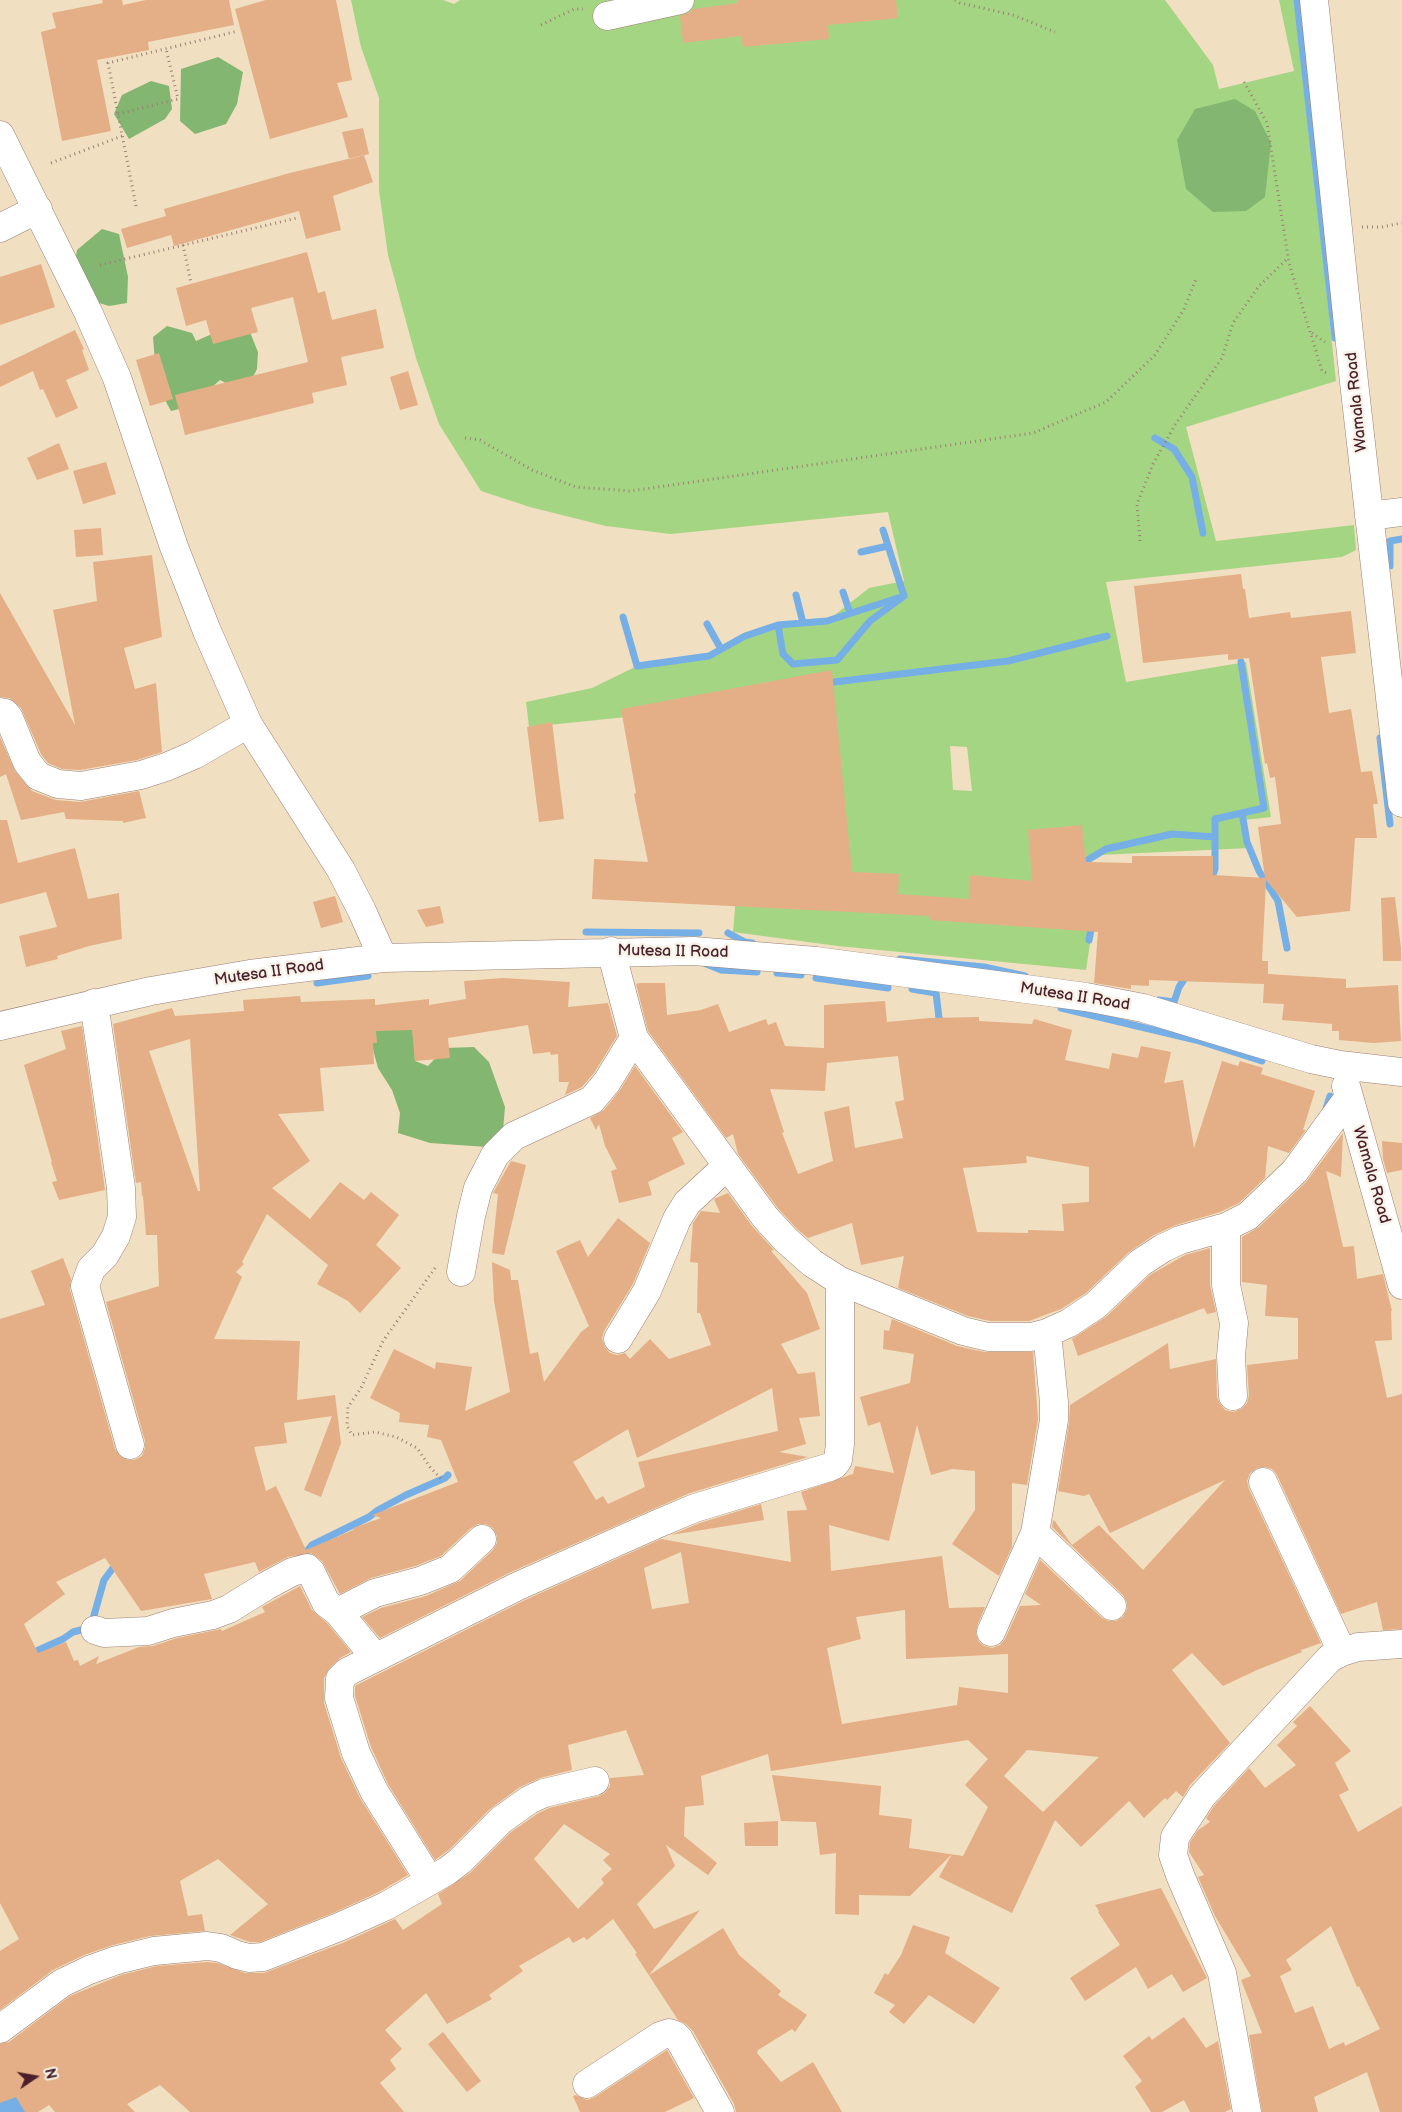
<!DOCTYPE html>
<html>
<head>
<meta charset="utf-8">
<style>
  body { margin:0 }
  #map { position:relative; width:1402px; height:2112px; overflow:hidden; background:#f0dfc0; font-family:"Balsamiq Sans",sans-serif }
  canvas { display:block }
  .north { position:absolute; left:10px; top:2052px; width:50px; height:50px; -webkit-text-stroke:4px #f7f3e8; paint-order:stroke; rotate:78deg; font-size:14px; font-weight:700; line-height:20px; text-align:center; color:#4a1f2b }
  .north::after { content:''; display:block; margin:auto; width:18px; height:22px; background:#4a1f2b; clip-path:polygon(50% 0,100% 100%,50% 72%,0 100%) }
</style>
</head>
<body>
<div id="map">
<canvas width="1402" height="2112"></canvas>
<div class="north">N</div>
</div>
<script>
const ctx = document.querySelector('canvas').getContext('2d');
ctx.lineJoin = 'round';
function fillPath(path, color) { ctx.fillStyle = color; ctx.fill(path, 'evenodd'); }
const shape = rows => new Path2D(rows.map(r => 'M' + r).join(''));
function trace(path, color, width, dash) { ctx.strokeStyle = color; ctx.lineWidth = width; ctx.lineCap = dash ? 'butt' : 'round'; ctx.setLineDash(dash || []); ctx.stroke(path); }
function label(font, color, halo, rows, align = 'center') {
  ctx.font = font + ' "Balsamiq Sans",sans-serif'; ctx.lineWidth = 5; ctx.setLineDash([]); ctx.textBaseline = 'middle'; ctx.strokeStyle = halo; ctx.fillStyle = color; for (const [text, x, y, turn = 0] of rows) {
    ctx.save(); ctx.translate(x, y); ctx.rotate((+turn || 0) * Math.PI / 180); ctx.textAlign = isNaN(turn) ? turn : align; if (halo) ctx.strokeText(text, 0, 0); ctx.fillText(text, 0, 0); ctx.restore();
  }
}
fillPath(shape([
  [351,0,443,0,454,4,460,0,1165,0,1213,65,1219,89,1294,71,1279,0,1294,0,1306,97,1336,381,1186,427,1216,541,1354,525,1356,550,1342,557,1106,582,1126,682,1246,662,1271,817,1244,820,1250,848,1098,855,1086,861,1082,875,1095,910,1086,970,838,946,733,932,736,897,626,717,529,727,526,702,592,688,637,666,709,656,745,636,778,625,827,621,869,588,904,581,888,512,671,534,606,526,530,507,481,491,439,424,416,358,388,255,379,190,379,98,361,47],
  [950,746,967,747,972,791,953,790]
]), '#a4d583');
fillPath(shape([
  [218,57,243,72,237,104,226,124,195,134,180,121,181,69],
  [151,81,169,86,172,109,165,119,129,139,114,114,122,95],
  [1235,99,1255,111,1271,143,1265,197,1246,211,1213,212,1186,189,1177,140,1195,109],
  [102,229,119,234,128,277,127,303,109,306,93,301,74,267,77,250],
  [247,325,258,352,257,369,246,391,237,389,220,380,191,406,171,411,157,385,153,337,167,326,192,333,196,341,221,330],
  [386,1023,413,1027,415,1061,428,1066,445,1048,474,1047,489,1062,505,1107,502,1142,487,1147,430,1143,398,1133,400,1113,392,1090,378,1068,369,1035]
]), '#83b671');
trace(shape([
  [1297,0,1335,338],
  [1155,438,1174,449,1192,477,1203,533],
  [861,552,888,546],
  [1390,566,1390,541,1402,539],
  [843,592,850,613],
  [796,595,803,623],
  [623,617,637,666,709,656,745,636,778,625,827,621,904,596],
  [707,624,721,649],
  [778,625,783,654,793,664,837,660,870,621,904,596,883,530],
  [826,683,1008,661,1107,636],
  [1380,738,1390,824],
  [1242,813,1247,842,1259,871,1278,901,1287,948],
  [1083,871,1086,861,1106,849,1172,834,1215,837],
  [1207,879,1212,877,1215,869,1215,819,1264,808,1241,662],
  [586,932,699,933],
  [728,933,745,942,752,943],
  [1089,940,1092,924],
  [900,959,984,967,1025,976],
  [704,963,721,970,757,972],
  [777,973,801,975],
  [816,978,888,988],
  [317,983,368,976],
  [912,989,936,993,940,1026],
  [1159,1000,1174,1002,1179,987,1185,978,1185,973],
  [1061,1008,1196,1040,1262,1061],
  [1325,1112,1330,1096],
  [297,1560,305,1554,312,1545,369,1517,378,1510,406,1495,445,1478,448,1475],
  [30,1654,63,1639,73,1632,85,1629,91,1626,104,1580,113,1568,119,1565]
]), '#75afe6', 7);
trace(shape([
  [0,2111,15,2099,27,2081]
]), '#75afe6', 42);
fillPath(shape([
  [102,0,122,0,123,5,146,0,229,0,234,25,148,42,149,50,97,60,111,131,62,141,41,32,56,28,52,13,103,3],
  [266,0,336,0,352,80,337,83,348,117,270,139,235,9],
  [738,0,896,0,898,18,828,25,829,39,743,47,741,36,683,43,680,16,690,12,693,9,738,3],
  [363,128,369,154,349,159,342,132],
  [364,155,373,182,333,196,341,230,306,239,299,211,174,246,171,235,127,248,121,229,166,216,164,209,286,174],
  [307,252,318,293,325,291,332,320,376,309,384,348,341,357,347,385,312,393,314,403,185,435,175,395,308,362,293,297,251,308,258,332,213,344,206,320,186,326,176,288],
  [41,264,55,307,0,325,0,277],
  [75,330,84,349,82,350,89,370,66,380,78,408,56,418,43,389,40,390,33,371,0,387,0,366],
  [159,353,173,399,150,406,136,360],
  [408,371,418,405,400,410,390,377],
  [59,443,69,469,37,480,27,458],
  [106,462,116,494,83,504,73,471],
  [101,528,103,555,76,557,74,530],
  [152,555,162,637,124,648,135,689,156,683,162,752,137,760,80,770,62,769,48,763,41,754,21,708,9,698,0,697,0,593,75,725,53,610,97,601,93,562],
  [1241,574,1243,589,1245,589,1249,618,1290,612,1291,618,1351,611,1356,653,1321,657,1329,713,1351,709,1361,772,1372,771,1378,804,1373,804,1377,838,1355,838,1350,911,1297,917,1266,880,1262,961,1268,961,1268,974,1346,979,1346,988,1398,985,1401,1041,1374,1043,1339,1040,1339,1031,1332,1031,1332,1024,1282,1020,1284,1004,1263,1003,1264,984,1149,980,1149,986,1131,985,1131,989,1094,983,1098,932,929,920,929,916,592,899,594,859,648,862,634,794,636,793,621,709,832,670,852,872,899,874,898,894,969,899,970,875,1032,881,1028,830,1082,825,1086,862,1132,863,1132,856,1213,856,1213,875,1265,878,1258,827,1281,824,1275,777,1270,778,1267,763,1265,764,1249,658,1228,660,1228,654,1143,663,1134,586],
  [552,722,564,819,539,822,527,727],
  [0,737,15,771,32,791,56,800,80,802,139,791,146,818,123,823,123,821,66,819,64,812,21,820,6,774,0,777],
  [0,820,7,820,18,863,75,848,88,899,119,893,122,939,89,946,57,956,58,959,26,967,19,936,57,927,46,892,0,904],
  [335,896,343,922,321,928,313,902],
  [1395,897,1401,948,1401,961,1383,961,1381,898],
  [440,906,444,923,426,927,417,910],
  [503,978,570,982,568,1007,608,1003,617,1036,594,1073,582,1087,565,1095,569,1082,559,1082,558,1054,551,1055,550,1052,533,1054,528,1025,448,1038,450,1058,415,1061,412,1030,376,1031,377,1043,373,1043,374,1064,320,1068,324,1111,278,1114,310,1161,272,1188,310,1219,340,1182,364,1200,371,1192,399,1215,376,1245,401,1268,360,1313,348,1301,317,1284,328,1265,267,1214,242,1262,244,1264,236,1272,242,1277,214,1339,300,1341,297,1400,335,1395,341,1443,321,1497,304,1490,332,1416,284,1423,287,1443,254,1447,266,1491,276,1486,306,1550,353,1530,353,1528,381,1518,372,1515,458,1482,441,1440,427,1437,429,1425,399,1422,400,1413,370,1398,394,1349,435,1369,436,1362,472,1367,465,1411,510,1392,494,1301,492,1262,510,1270,511,1280,518,1280,530,1354,538,1352,544,1382,581,1332,589,1326,556,1251,580,1240,588,1257,618,1218,650,1243,633,1284,604,1331,602,1339,605,1347,610,1353,617,1355,625,1353,630,1359,650,1339,669,1359,711,1345,700,1313,697,1313,698,1263,690,1262,693,1223,701,1211,720,1213,714,1199,728,1193,752,1226,774,1250,771,1251,807,1293,820,1329,781,1344,798,1374,815,1372,820,1416,799,1418,806,1444,779,1452,808,1457,690,1493,651,1510,511,1572,380,1638,362,1617,381,1608,426,1596,460,1581,493,1550,497,1543,497,1536,493,1528,486,1524,478,1524,471,1528,441,1556,415,1566,371,1578,340,1594,322,1561,311,1553,288,1557,259,1572,255,1562,204,1574,212,1599,141,1611,105,1558,56,1582,65,1594,24,1624,38,1653,66,1642,74,1661,78,1660,80,1666,99,1656,96,1664,139,1647,153,1646,177,1638,221,1629,222,1631,265,1612,262,1607,300,1586,312,1610,327,1623,351,1652,340,1658,329,1669,324,1678,324,1703,341,1758,360,1798,408,1875,379,1892,333,1913,260,1942,250,1942,230,1935,268,1904,218,1859,180,1881,188,1916,202,1914,205,1931,150,1936,113,1945,84,1955,53,1970,0,2010,0,1951,19,1939,0,1903,0,1319,45,1305,31,1271,63,1258,71,1279,70,1290,115,1449,120,1456,127,1460,134,1460,142,1456,145,1448,145,1441,106,1302,159,1286,157,1235,146,1235,143,1196,142,1196,141,1182,136,1183,113,1024,172,1008,175,1016,244,1011,243,1000,300,996,301,1002,375,999,375,1005,429,999,429,1005,466,999,464,981],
  [190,1039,200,1191,198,1191,149,1051],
  [772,1388,778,1431,638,1462,645,1487,608,1504,603,1496,596,1500,573,1462,628,1429,637,1458],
  [640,983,665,983,667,1015,701,1010,718,1004,729,1032,766,1019,768,1025,776,1022,785,1046,824,1048,824,1005,885,1001,887,1022,929,1018,979,1017,979,1021,1032,1024,1034,1019,1072,1030,1065,1060,1109,1069,1112,1053,1138,1058,1141,1046,1171,1052,1164,1083,1183,1080,1194,1148,1222,1061,1238,1066,1240,1061,1263,1068,1261,1074,1315,1091,1303,1130,1306,1130,1289,1153,1268,1146,1265,1178,1239,1203,1220,1212,1176,1225,1154,1235,1129,1252,1086,1293,1061,1309,1029,1321,990,1321,968,1316,898,1288,904,1256,861,1265,852,1223,808,1238,797,1229,777,1207,738,1154,733,1134,726,1138,648,1031,636,984],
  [898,1056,904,1100,895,1102,903,1138,855,1148,849,1106,824,1112,833,1161,798,1174,782,1133,784,1132,770,1089,825,1091,827,1063],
  [1026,1156,1089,1167,1089,1202,1062,1204,1064,1231,1028,1230,1028,1233,977,1232,963,1168,1027,1163],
  [82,1026,105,1190,59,1200,52,1182,57,1181,51,1162,52,1162,24,1065,66,1049,61,1031],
  [635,1066,683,1132,672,1138,685,1164,648,1182,652,1195,619,1203,611,1171,617,1169,605,1146,599,1124,596,1130,590,1118,604,1110,620,1090],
  [1343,1133,1341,1177,1326,1171,1343,1247,1354,1246,1357,1279,1383,1274,1392,1311,1391,1311,1392,1340,1375,1341,1387,1398,1402,1394,1402,1629,1383,1630,1377,1602,1341,1614,1277,1475,1272,1469,1265,1467,1257,1468,1250,1473,1247,1481,1249,1489,1321,1643,1301,1650,1302,1652,1257,1670,1223,1686,1192,1653,1172,1670,1230,1743,1190,1785,1183,1797,1176,1791,1167,1800,1165,1798,1144,1818,1129,1801,1081,1847,1055,1820,1012,1913,939,1877,952,1854,910,1896,859,1895,859,1915,835,1914,836,1853,820,1855,816,1822,781,1821,772,1775,881,1786,879,1815,912,1819,909,1848,963,1856,988,1807,965,1785,988,1759,968,1740,771,1771,768,1754,701,1776,704,1805,685,1807,684,1836,717,1863,708,1875,666,1845,675,1866,637,1904,654,1929,700,1910,649,1975,723,1928,739,1955,781,1991,778,1995,807,2015,795,2032,792,2029,758,2050,757,2053,781,2082,813,2062,842,2112,736,2112,734,2104,693,2031,686,2024,678,2020,635,1954,637,1953,613,1919,587,1940,584,1937,573,1943,569,1937,519,1966,523,1971,489,1995,492,1999,447,2024,426,1993,385,2030,402,2049,390,2060,396,2069,380,2083,404,2112,190,2112,160,2085,127,2104,135,2112,55,2112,49,2105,38,2112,25,2112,16,2097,0,2103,0,2044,9,2042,70,1996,121,1975,157,1966,207,1962,217,1963,245,1973,264,1973,345,1942,395,1919,403,1930,442,1904,438,1894,470,1873,511,1832,537,1814,549,1808,599,1796,605,1793,610,1786,610,1778,644,1775,626,1730,568,1745,572,1770,540,1778,520,1787,490,1809,450,1849,435,1860,388,1784,371,1747,355,1696,355,1686,525,1600,661,1539,791,1562,787,1511,807,1510,801,1492,853,1474,855,1466,894,1473,880,1422,868,1426,860,1397,910,1383,914,1354,883,1349,884,1330,889,1331,892,1319,957,1346,984,1352,1033,1352,1038,1419,1027,1485,1012,1483,1012,1547,999,1576,952,1544,975,1510,975,1471,952,1469,931,1475,917,1425,889,1541,829,1525,831,1571,942,1556,949,1608,985,1607,977,1626,976,1634,979,1642,984,1646,992,1648,1000,1645,1005,1639,1020,1606,1041,1605,1025,1594,1040,1560,1102,1618,1109,1621,1116,1621,1123,1617,1127,1609,1127,1602,1123,1595,1052,1527,1053,1521,1054,1520,1072,1545,1099,1525,1143,1570,1225,1480,1110,1533,1089,1494,1084,1496,1058,1491,1069,1423,1070,1405,1168,1343,1170,1369,1216,1359,1217,1397,1220,1404,1225,1410,1233,1412,1241,1409,1247,1403,1249,1395,1247,1365,1298,1359,1298,1318,1265,1316,1267,1285,1242,1282,1242,1237,1259,1227,1306,1182],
  [681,1552,689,1603,652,1609,644,1568],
  [905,1610,906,1659,1008,1654,1008,1693,959,1687,957,1705,842,1724,827,1648,861,1639,856,1617],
  [1027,1750,1099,1757,1043,1812,1004,1776],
  [564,1824,610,1854,603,1860,612,1869,601,1879,604,1883,578,1909,534,1859],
  [1382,1141,1402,1143,1402,1170,1387,1173,1383,1159],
  [511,1161,526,1165,504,1255,492,1253,498,1194,493,1193],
  [1210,1248,1210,1285,1216,1312,1207,1314,1204,1308,1078,1356,1072,1339,1107,1316,1150,1275,1185,1255],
  [761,1504,764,1520,671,1535,700,1523],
  [1310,1706,1351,1751,1335,1763,1349,1790,1339,1795,1358,1832,1402,1806,1402,2112,1380,2112,1367,2072,1314,2097,1318,2112,1262,2112,1249,2035,1262,2033,1241,1980,1251,1976,1215,1916,1198,1877,1204,1875,1189,1852,1190,1842,1198,1830,1210,1822,1206,1818,1214,1806,1249,1768,1265,1788,1296,1765,1277,1745,1297,1726,1293,1722],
  [1331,1926,1357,1987,1359,1986,1380,2029,1345,2046,1344,2042,1329,2049,1313,2006,1295,2013,1280,1976,1292,1970,1286,1960],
  [778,1821,778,1846,745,1846,744,1823],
  [1161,1888,1207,1978,1183,1992,1172,1974,1148,1989,1136,1967,1085,2001,1070,1978,1120,1945,1098,1912,1099,1911,1095,1905],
  [913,1925,950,1937,945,1953,1000,1988,974,2024,929,1995,904,2024,889,2012,895,2005,874,1993,885,1973,888,1975,901,1955],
  [1184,2017,1206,2048,1218,2041,1231,2109,1225,2112,1190,2112,1184,2100,1162,2112,1151,2112,1135,2087,1142,2081,1123,2056,1149,2036,1152,2040],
  [443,2032,481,2081,467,2092,428,2044],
  [667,2050,694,2098,665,2112,580,2112,573,2096,576,2095,587,2100,595,2097]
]), '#e4af86');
const minor = shape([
  [1314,0,1354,382,1402,803],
  [607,16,680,0],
  [0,135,88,312,117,378,174,547,207,631,248,724,341,870,362,911,383,958],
  [0,228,38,209],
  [1369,516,1402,512],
  [0,712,5,713,9,718,27,762,38,776,58,784,81,786,141,775,166,767,194,755,248,724],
  [611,951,634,1038,765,1217,786,1240,812,1263,840,1281,963,1331,988,1337,1031,1337,1047,1333],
  [94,1003,121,1188,122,1217,116,1236,105,1255,91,1269,85,1286,130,1445],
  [0,1026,151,991,250,974,383,958,694,951,816,961,1086,997,1143,1008,1311,1059,1340,1065,1402,1072],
  [1346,1086,1402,1285],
  [1226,1227,1226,1285,1234,1323,1231,1356,1233,1396],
  [461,1272,471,1216,478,1188,495,1155,514,1136,592,1100,607,1082,634,1038],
  [618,1339,647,1291,677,1219,687,1203,727,1166],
  [1263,1482,1342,1652],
  [1112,1606,1035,1533,1054,1420,1054,1402,1047,1333,1069,1323,1096,1305,1140,1263,1163,1248,1180,1240,1226,1227,1248,1216,1295,1171,1349,1097],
  [338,1612,375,1593,420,1581,450,1569,482,1539],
  [95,1630,104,1633,148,1631,173,1623,213,1615,229,1609,266,1586,292,1572,307,1568,311,1572,326,1603,338,1612,375,1657],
  [991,1632,1035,1533],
  [430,1881,374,1791,356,1753,339,1698,340,1679,347,1672,518,1586,657,1524,695,1508,830,1467,834,1465,838,1460,840,1444,840,1281],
  [0,2029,62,1983,89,1970,117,1960,154,1951,207,1946,221,1948,237,1955,249,1958,263,1957,339,1927,386,1906,447,1871,460,1861,501,1820,529,1800,544,1793,595,1781],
  [587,2084,660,2036,669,2033,675,2035,679,2039,720,2112],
  [1247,2112,1222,1973,1180,1875,1173,1855,1175,1837,1202,1796,1330,1658,1342,1652,1358,1647,1402,1644]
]);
trace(minor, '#9d7f76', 29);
trace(shape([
  [955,0,960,3,1013,15,1055,32],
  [541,25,574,9,583,9],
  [1244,82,1267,123,1289,263,1322,371,1327,373],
  [118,114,178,99,166,49],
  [51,163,122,136],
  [136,206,108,63,238,31],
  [1362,227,1382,227,1402,223],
  [183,245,191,283],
  [100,265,297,218],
  [1312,333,1325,342],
  [465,438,480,440,532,470,576,487,630,491,1033,433,1106,402,1155,355,1184,309,1196,279],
  [1140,541,1137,504,1153,464,1175,425,1222,358,1233,323,1259,286,1288,258],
  [435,1268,383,1341,361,1388,348,1407,347,1426,352,1435,375,1432,396,1437,417,1448,430,1467,443,1481]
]), '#9d7f76', 3, [1, 4]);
trace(minor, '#fff', 28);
label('16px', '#4a1f2b', '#f7f3e8', [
  ["Wamala Road",1357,402,-96],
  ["Mutesa II Road",673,952,1],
  ["Mutesa II Road",269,973,-8],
  ["Mutesa II Road",1075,997,9],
  ["Wamala Road",1371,1175,74]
]);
</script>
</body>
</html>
